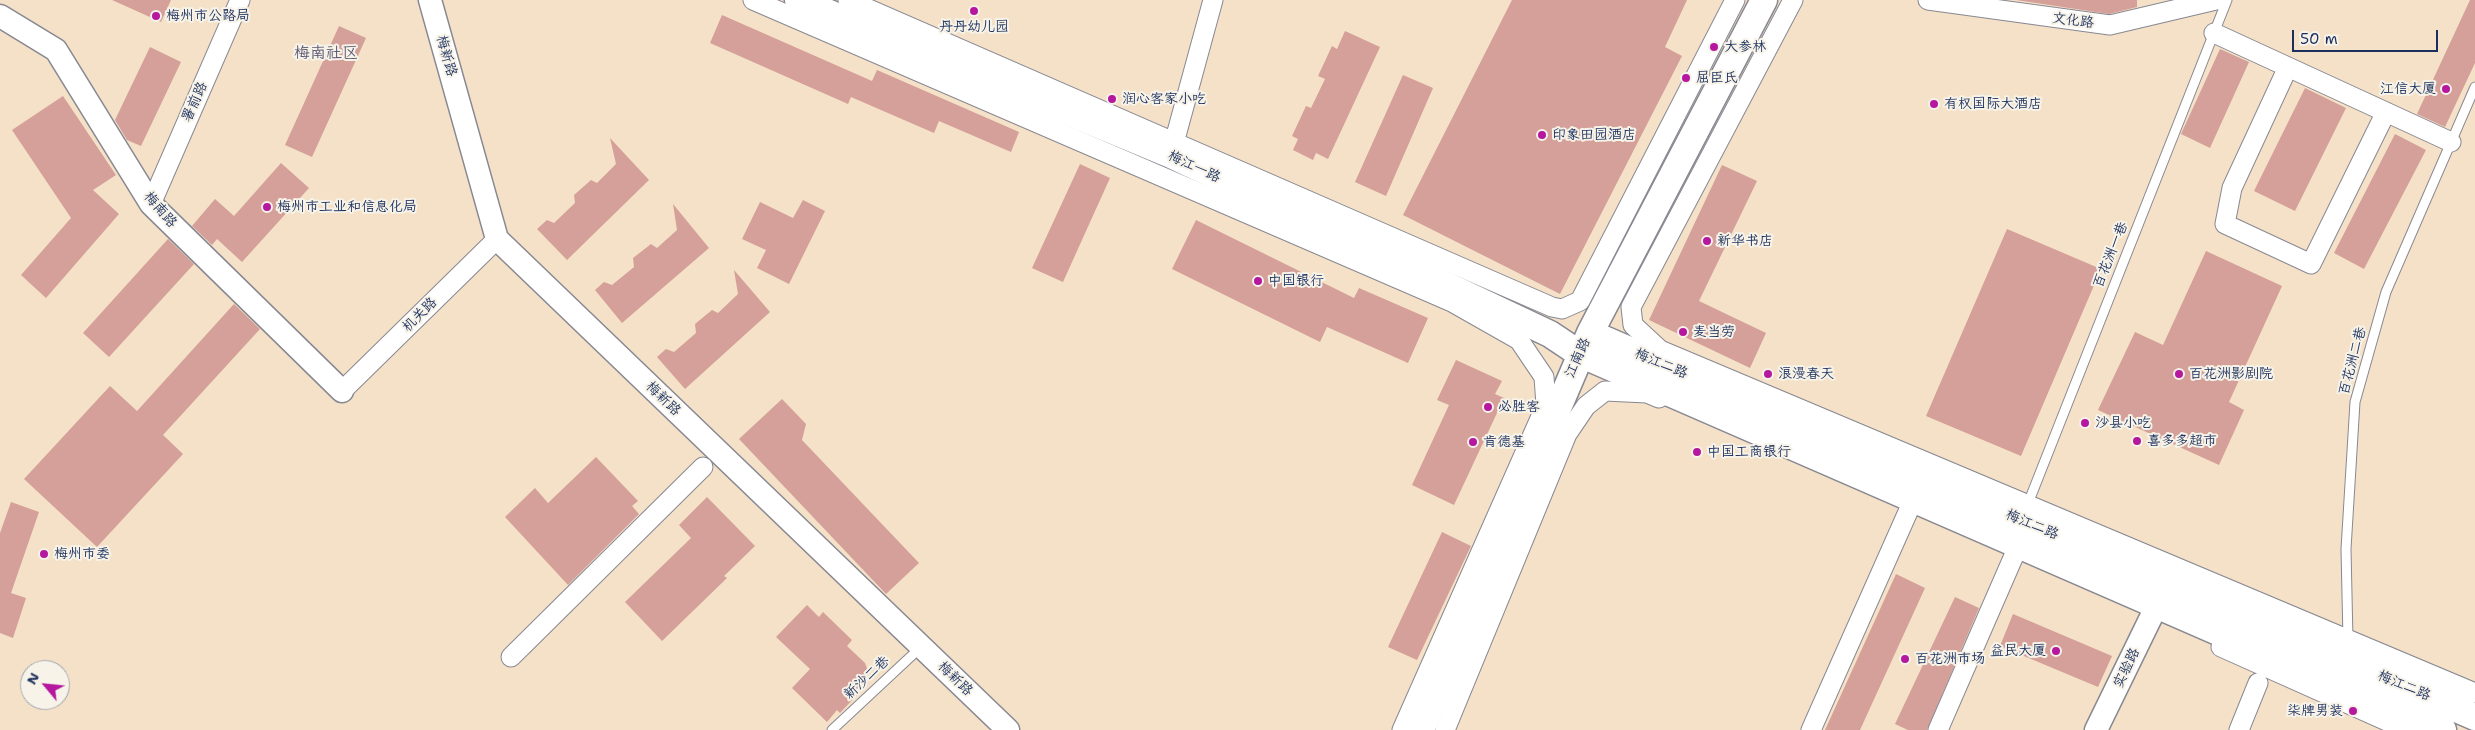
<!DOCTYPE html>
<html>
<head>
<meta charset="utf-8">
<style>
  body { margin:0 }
  #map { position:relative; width:2475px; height:730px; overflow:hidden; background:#f4e1c7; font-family:"Shantell Sans",sans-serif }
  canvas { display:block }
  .north { position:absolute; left:20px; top:660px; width:50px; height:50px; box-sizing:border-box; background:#f7f3e8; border:1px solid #9fa5b1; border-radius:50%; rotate:298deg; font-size:14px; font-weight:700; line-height:20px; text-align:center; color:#1b2f5e }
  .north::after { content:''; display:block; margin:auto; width:18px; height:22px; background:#b5179e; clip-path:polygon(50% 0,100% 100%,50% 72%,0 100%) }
  .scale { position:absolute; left:2292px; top:30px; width:146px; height:22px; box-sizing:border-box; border:2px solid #1b2f5e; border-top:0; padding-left:6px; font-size:15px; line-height:18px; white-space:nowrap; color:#1b2f5e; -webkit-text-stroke:4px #f7f3e8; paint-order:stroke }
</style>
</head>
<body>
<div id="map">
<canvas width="2475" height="730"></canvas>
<div class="north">N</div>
<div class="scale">50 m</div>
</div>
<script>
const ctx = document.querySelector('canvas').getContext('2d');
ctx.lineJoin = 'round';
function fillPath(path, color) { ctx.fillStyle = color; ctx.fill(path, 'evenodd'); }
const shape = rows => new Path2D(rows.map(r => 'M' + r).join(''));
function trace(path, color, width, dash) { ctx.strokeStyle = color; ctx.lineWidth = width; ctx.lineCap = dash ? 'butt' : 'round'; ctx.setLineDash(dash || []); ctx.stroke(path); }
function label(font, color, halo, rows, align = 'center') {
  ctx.font = font + ' "Shantell Sans","LXGW WenKai TC",sans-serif'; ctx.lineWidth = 4; ctx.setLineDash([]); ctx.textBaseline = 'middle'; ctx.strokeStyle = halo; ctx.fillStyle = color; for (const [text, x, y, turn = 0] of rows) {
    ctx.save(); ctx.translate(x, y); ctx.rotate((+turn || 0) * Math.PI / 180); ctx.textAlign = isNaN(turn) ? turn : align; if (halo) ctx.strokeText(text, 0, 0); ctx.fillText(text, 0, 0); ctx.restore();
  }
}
fillPath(shape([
  [112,0,171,0,161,22],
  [1512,0,1687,0,1665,47,1682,56,1560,294,1403,215],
  [2016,0,2137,0,2137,7,2109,14],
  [2470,0,2475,0,2475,63,2445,127,2417,114],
  [722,15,872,81,877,70,1019,132,1011,152,939,121,934,133,851,97,848,104,710,43],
  [339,26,366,38,312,157,285,145],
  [1345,31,1380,47,1328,159,1316,153,1313,160,1293,150,1298,139,1292,136,1306,106,1311,108,1325,79,1318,76,1332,46,1337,49],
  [150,47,181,62,141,146,127,140,115,120],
  [2220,49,2249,62,2210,148,2181,134],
  [1403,75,1433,88,1386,196,1355,182],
  [2305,88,2346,108,2295,211,2254,191],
  [63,96,116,175,93,190,119,214,46,298,21,275,71,218,12,130],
  [2395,134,2426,150,2364,269,2334,253],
  [610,138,649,180,567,260,537,229,547,220,554,223,575,203,574,195,591,180,597,183,616,164],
  [281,163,309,188,242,262,217,239,212,245,192,226,215,199,234,216],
  [1080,164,1110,178,1063,282,1032,268],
  [1722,165,1757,181,1699,301,1766,333,1750,368,1649,320],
  [803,200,825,211,789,284,757,268,766,250,742,239,760,202,793,218],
  [673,204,709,248,622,323,595,290,604,282,612,285,634,267,633,258,651,244,657,248,677,230],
  [1196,220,1354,298,1359,288,1428,318,1408,363,1327,327,1320,342,1172,269],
  [2007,229,2101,269,2021,456,1926,416],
  [168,239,194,264,109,357,83,333],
  [2206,251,2282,286,2229,402,2244,410,2219,465,2098,410,2135,332,2163,345],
  [734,270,770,312,685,389,657,357,666,349,674,352,696,333,695,324,712,310,718,313,738,294],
  [234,304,260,329,163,435,183,454,97,547,24,479,110,386,137,411],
  [1456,360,1502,381,1495,394,1504,398,1454,505,1412,485,1449,405,1437,400],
  [782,399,806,424,802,440,919,563,886,594,739,439],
  [596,457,638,501,632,506,639,514,568,585,505,517,535,488,548,503],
  [707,497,755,546,724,576,727,578,662,641,625,602,691,538,679,525],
  [11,502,39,512,11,593,26,598,13,638,0,633,0,533],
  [1442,532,1471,546,1417,660,1388,647],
  [1896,574,1925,588,1860,730,1825,730],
  [1955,597,1979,608,1927,730,1908,730,1895,724],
  [807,605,819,617,823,612,852,640,847,646,865,663,868,671,866,680,854,692,857,695,840,713,837,710,827,722,792,688,810,669,776,637],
  [2013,614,2112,656,2098,687,2000,646]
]), '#d4a099');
const service = shape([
  [2027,506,2227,0],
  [2348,640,2346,549,2355,402,2386,292,2475,87],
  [832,730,921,647]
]);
const minor = shape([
  [753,0,1452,302,1519,340,1544,377,1546,405,1402,730],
  [848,0,1552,307,1562,309,1580,301,1735,0],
  [1793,0,1631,307,1633,325,1660,350,2475,693],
  [1928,0,2110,25,2216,0],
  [2214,33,2451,142],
  [2288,67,2232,188,2225,224,2311,264,2386,112],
  [1171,154,1213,0],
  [151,204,240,0],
  [342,391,497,239],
  [2221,647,2407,730],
  [511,657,703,467],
  [1445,730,1567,434,1586,406,1605,391,1647,393,1659,398],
  [1811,730,1911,505],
  [1938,730,2016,551],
  [2239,730,2258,683]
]);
const tertiary = shape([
  [430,0,497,239,1008,730],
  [0,16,56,50,151,204,342,391],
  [2096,730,2157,605]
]);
const secondary = shape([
  [798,0,1171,155,1550,334,1580,354,2443,730],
  [1590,333,2475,717],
  [1421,730,1590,333,1764,0]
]);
trace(service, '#888892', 11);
trace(minor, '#888892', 21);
trace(tertiary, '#888892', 25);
trace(secondary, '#888892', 29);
trace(service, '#fff', 9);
trace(minor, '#fff', 19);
trace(tertiary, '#fff', 22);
trace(secondary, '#fff', 26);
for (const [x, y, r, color] of [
  [974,11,5,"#b5179e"],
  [156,16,5,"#b5179e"],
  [1714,47,5,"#b5179e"],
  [1686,78,5,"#b5179e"],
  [2446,89,5,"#b5179e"],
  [1112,99,5,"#b5179e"],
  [1934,104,5,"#b5179e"],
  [1542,135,5,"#b5179e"],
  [267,207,5,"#b5179e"],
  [1707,241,5,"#b5179e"],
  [1258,281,5,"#b5179e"],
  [1683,332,5,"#b5179e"],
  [1768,374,5,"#b5179e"],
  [2179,374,5,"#b5179e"],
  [1488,407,5,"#b5179e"],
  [2085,423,5,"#b5179e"],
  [2137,441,5,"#b5179e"],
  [1473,442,5,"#b5179e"],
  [1697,452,5,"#b5179e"],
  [44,554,5,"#b5179e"],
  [2056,651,5,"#b5179e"],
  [1905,659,5,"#b5179e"],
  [2353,711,5,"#b5179e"]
]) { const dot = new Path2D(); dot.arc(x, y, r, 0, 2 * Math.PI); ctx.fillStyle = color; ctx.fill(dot); trace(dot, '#f7f3e8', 2); }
label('14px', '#1b2f5e', '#f7f3e8', [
  ["梅州市公路局",166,16],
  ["丹丹幼儿园",974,27,"center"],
  ["大参林",1724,47],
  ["屈臣氏",1696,78],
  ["江信大厦",2436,89,"right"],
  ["润心客家小吃",1122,99],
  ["有权国际大酒店",1944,104],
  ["印象田园酒店",1552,135],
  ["梅州市工业和信息化局",277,207],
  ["新华书店",1717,241],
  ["中国银行",1268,281],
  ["麦当劳",1693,332],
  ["浪漫春天",1778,374],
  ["百花洲影剧院",2189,374],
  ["必胜客",1498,407],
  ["沙县小吃",2095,423],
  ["喜多多超市",2147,441],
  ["肯德基",1483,442],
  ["中国工商银行",1707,452],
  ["梅州市委",54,554],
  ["益民大厦",2046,651,"right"],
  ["百花洲市场",1915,659],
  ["柒牌男装",2343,711,"right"]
], 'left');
label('14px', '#1b2f5e', '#f7f3e8', [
  ["文化路",2073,21,7],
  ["梅新路",446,56,74],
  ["署前路",195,102,-66],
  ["梅江一路",1194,167,25],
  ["梅南路",160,210,49],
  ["百花洲一巷",2111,255,-68],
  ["机关路",420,315,-45],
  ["江南路",1578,358,-66],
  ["百花洲二巷",2353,361,-75],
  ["梅江二路",1661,364,23],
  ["梅新路",663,399,44],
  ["梅江二路",2032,525,23],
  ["实验路",2127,668,-64],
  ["新沙二巷",867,678,-43],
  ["梅新路",955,679,44],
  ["梅江二路",2404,686,23]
]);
label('16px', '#5c5773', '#f7f3e8', [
  ["梅南社区",326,54]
]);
</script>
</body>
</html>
